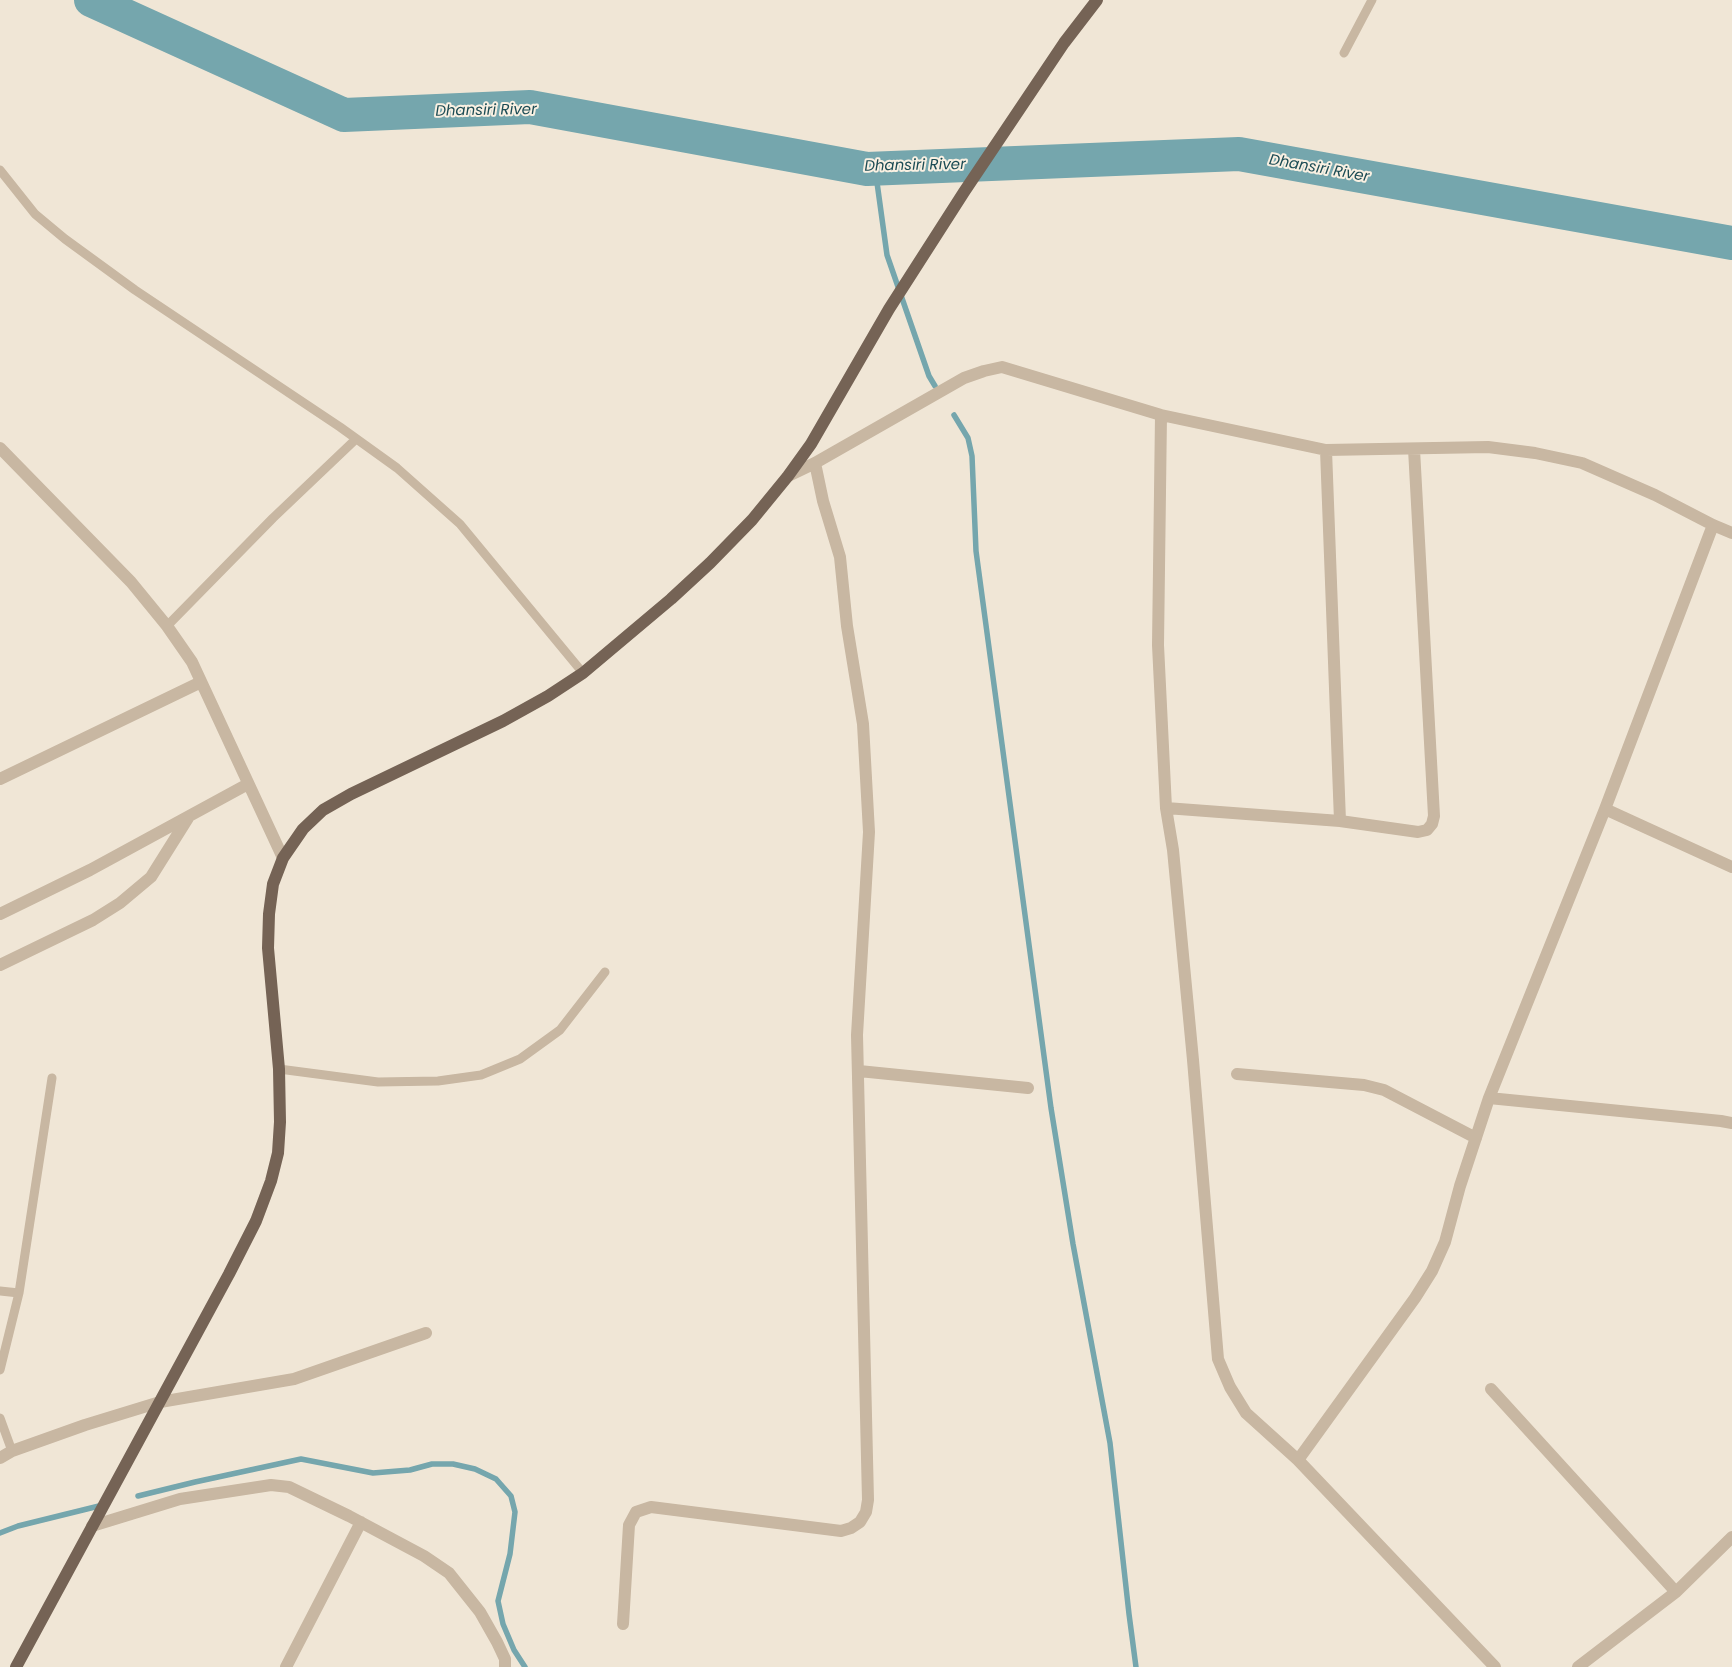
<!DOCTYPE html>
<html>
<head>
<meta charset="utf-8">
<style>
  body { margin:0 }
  canvas { display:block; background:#f0e6d6 }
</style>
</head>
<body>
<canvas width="1732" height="1667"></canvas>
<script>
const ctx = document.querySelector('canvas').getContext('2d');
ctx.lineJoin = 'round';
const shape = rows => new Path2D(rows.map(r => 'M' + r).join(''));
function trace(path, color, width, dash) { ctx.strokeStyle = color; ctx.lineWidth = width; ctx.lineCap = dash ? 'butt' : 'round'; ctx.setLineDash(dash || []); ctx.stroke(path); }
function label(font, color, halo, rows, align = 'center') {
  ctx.font = font + ' Poppins,sans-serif'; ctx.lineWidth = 4; ctx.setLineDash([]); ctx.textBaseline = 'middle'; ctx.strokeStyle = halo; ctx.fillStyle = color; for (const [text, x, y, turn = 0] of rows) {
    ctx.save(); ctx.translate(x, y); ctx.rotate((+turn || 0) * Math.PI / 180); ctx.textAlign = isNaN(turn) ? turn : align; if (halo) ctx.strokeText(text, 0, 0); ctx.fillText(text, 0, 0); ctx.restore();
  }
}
trace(shape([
  [875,168,887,255,929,376,935,386],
  [954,415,968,438,972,456,976,551,1051,1108,1073,1244,1110,1443,1129,1614,1136,1667],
  [138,1496,195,1482,301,1459,373,1473,410,1470,432,1464,453,1464,475,1469,496,1479,511,1496,515,1512,510,1554,498,1601,503,1624,514,1650,525,1667],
  [0,1533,18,1526,99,1506]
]), '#75a6ad', 5.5);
trace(shape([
  [91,0,344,115,530,107,867,169,1239,154,1732,243]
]), '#75a6ad', 34);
trace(shape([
  [1344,53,1372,0],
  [0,170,35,214,65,239,135,290,340,427,397,468,460,524,583,673],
  [167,626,273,518,356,439],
  [279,1069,378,1082,438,1081,481,1075,520,1059,560,1030,605,972],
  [0,1291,19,1293],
  [0,1370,19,1293,52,1078],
  [0,1418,12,1451]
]), '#c8b7a2', 9);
trace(shape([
  [1161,415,1158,645,1166,808,1173,850,1193,1060,1218,1359,1230,1387,1246,1413,1298,1460,1495,1667],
  [0,448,131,582,167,626,192,662,283,858],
  [1326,450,1340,821],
  [788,476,815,463,964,378,984,371,1002,367,1161,415,1326,450,1488,447,1535,453,1582,463,1655,495,1713,525,1732,533],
  [0,779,201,682],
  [1166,808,1340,821,1418,832,1427,830,1432,824,1434,816,1414,449],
  [1605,809,1732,867],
  [0,914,90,870,248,784],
  [0,965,93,920,120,903,151,877,188,818],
  [859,1071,1028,1088],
  [1237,1074,1364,1085,1384,1090,1476,1138],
  [1489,1098,1721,1121,1732,1123],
  [1491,1389,1676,1592],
  [0,1458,12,1451,85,1425,160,1402,294,1379,426,1333],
  [1298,1460,1415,1298,1432,1271,1445,1242,1460,1186,1489,1098,1605,809,1713,525],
  [92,1526,180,1499,271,1485,289,1487,349,1516,424,1556,449,1573,480,1612,497,1642,505,1659,505,1667],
  [623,1624,629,1525,636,1512,651,1507,841,1531,851,1528,860,1522,866,1512,868,1500,857,1035,869,832,863,724,847,626,840,557,823,501,815,463],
  [286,1667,361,1522],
  [1578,1667,1676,1592,1732,1537]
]), '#c8b7a2', 12);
trace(shape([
  [16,1667,229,1274,256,1221,271,1181,278,1153,280,1122,279,1069,268,948,269,914,273,884,283,858,303,829,323,810,351,794,503,721,548,696,583,673,671,599,710,563,752,520,788,476,811,444,889,309,964,192,1064,43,1097,0]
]), '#756355', 12);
label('italic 15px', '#1b4b54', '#f9f0e2', [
  ["Dhansiri River",486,111,-1],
  ["Dhansiri River",915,166,-1],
  ["Dhansiri River",1319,169,10]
]);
</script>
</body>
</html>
